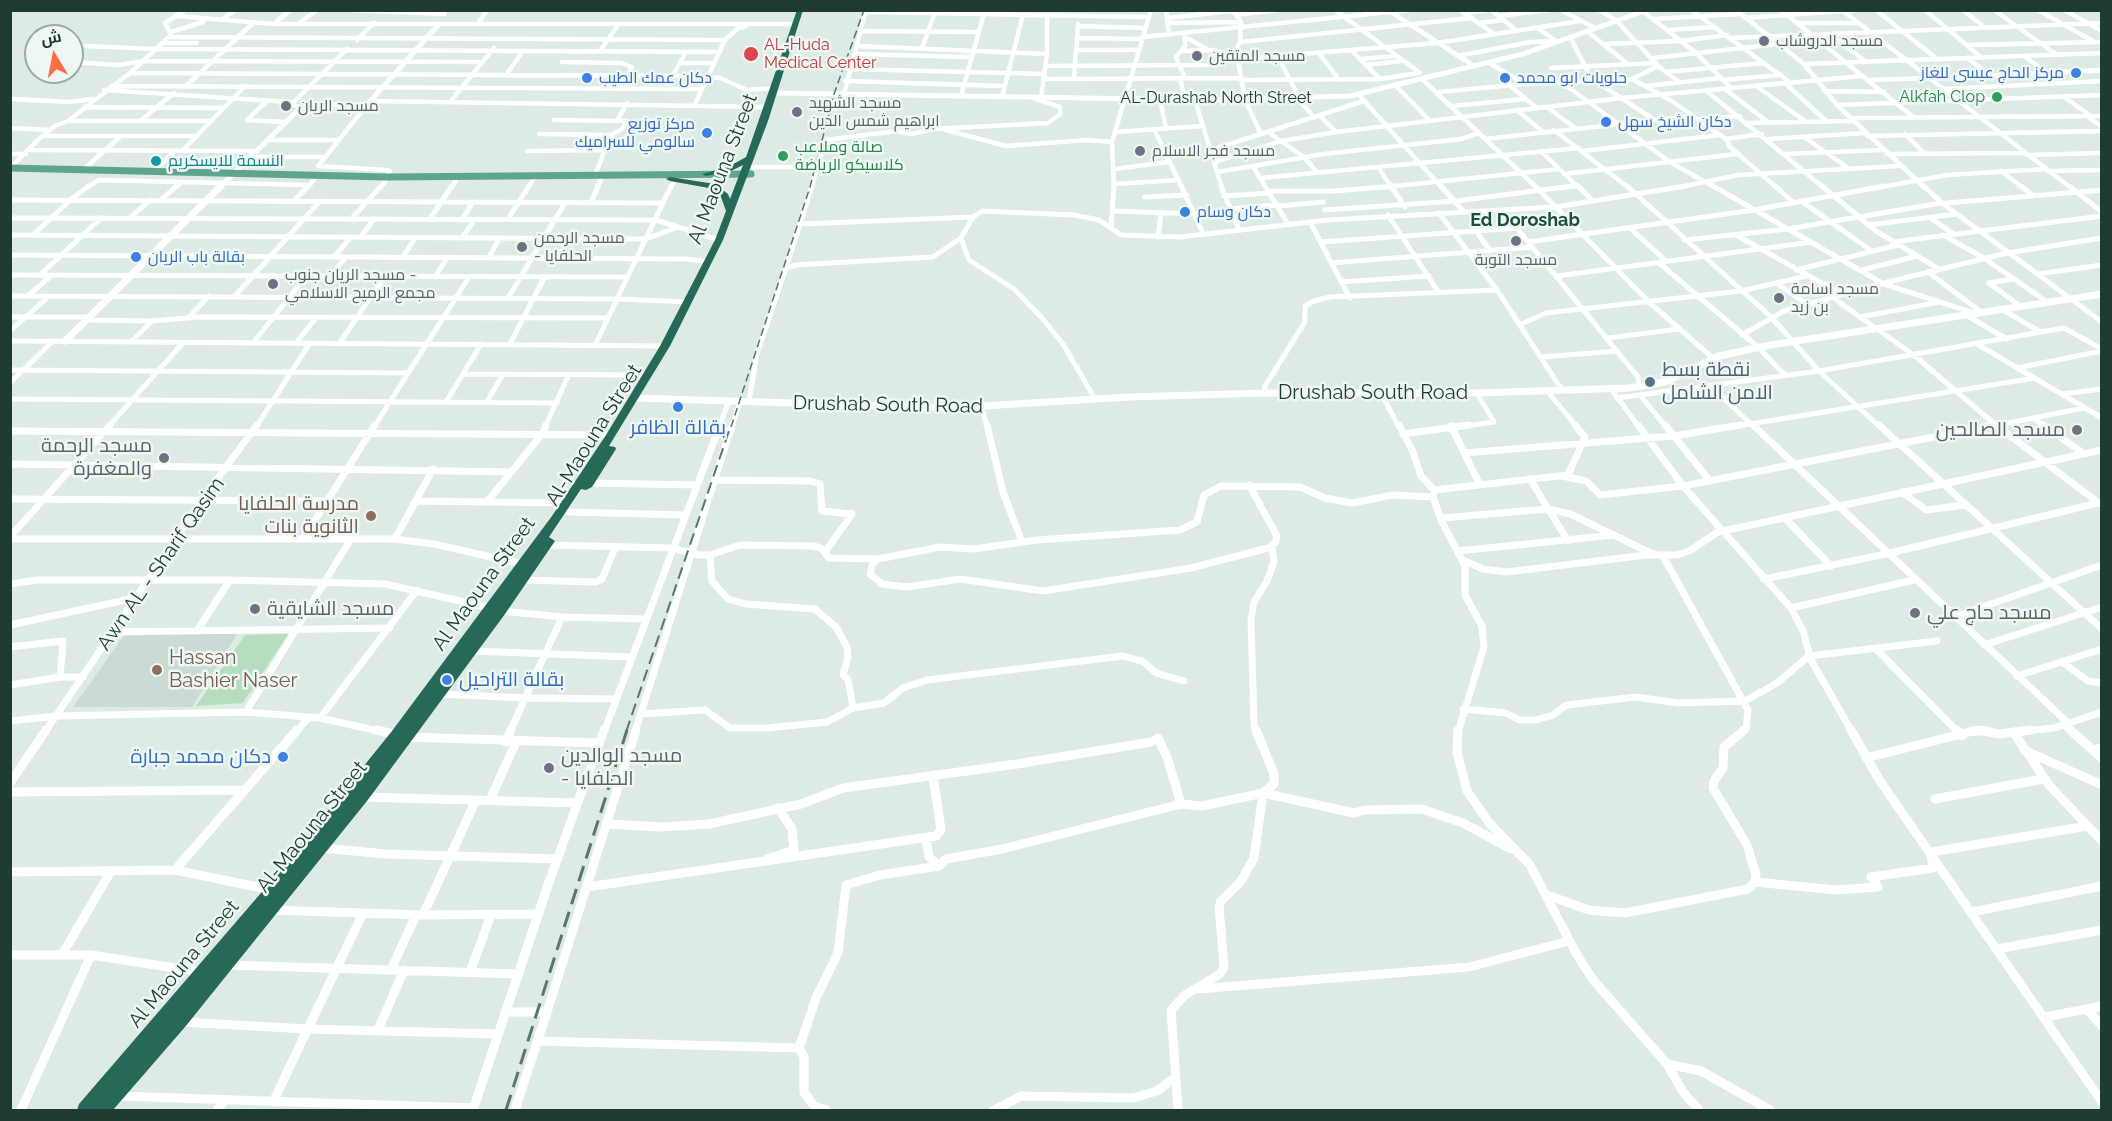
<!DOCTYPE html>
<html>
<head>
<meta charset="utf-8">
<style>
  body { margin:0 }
  #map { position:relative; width:2112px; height:1121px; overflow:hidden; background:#ddebe4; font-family:Raleway,Cairo,sans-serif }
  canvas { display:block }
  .frame { position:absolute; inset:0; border:12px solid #1e3b32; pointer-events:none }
  .north { position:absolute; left:24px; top:24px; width:60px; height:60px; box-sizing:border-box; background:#eef7f2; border:2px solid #9baca5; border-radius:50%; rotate:350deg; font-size:16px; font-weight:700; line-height:24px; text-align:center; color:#1e3b32 }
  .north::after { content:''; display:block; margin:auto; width:21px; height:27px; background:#fd6e48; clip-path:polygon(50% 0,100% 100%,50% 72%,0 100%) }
</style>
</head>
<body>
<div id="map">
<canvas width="2112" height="1121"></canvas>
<div class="frame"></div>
<div class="north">ش</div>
</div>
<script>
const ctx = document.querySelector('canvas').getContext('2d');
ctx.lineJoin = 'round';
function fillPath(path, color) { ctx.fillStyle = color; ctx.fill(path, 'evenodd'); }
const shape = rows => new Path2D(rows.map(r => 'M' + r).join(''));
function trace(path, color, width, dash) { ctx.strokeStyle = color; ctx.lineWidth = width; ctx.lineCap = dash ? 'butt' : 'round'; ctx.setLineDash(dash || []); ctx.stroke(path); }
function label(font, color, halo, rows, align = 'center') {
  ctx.font = font + ' Raleway,Cairo,sans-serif'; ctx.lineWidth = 5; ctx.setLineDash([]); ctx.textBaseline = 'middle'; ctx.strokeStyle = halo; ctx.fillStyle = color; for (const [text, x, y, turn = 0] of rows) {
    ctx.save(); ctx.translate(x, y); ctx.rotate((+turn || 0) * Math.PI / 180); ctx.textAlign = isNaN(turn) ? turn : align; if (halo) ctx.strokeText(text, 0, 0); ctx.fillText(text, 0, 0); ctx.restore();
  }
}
fillPath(shape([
  [125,634,237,634,192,707,73,707]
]), '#cbdad3');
fillPath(shape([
  [288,634,243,703,196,706,245,635]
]), '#b4debe');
trace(shape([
  [352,10,445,14],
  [1166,10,1169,35],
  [1232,10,1241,22,1240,42,1236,50,1245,100,1261,134],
  [1335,10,1420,73],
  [1460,10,1494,34],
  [1491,10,1517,31],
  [1561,10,1595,28],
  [1599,10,1617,21,1658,66,1679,82],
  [1691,10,1791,83],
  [1736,10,1804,64,1837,105,1925,188],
  [1781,10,1913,117],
  [1842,10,2071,188],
  [1876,10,1937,59],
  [1925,10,1982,58],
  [1963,10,1984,27],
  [1994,10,2057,55],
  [2038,10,2093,41],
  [2064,10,2102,31],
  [866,12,1148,17],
  [1391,12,1474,66],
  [1644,12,1696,53,1731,88],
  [1464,13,1489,10],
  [1236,15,1278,10],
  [177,16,274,24,478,24,487,10],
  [1499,16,1549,10],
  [1168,18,1232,11],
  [1745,18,1857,10],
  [1653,19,1741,14],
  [221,20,236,10],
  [299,23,317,10],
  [1168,23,1241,22],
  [1479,23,1504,20],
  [1797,23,1858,23],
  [274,24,290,10],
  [478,24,796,24],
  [1078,26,1144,28],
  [1536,27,1556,41],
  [1667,30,1715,27],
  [860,31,979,32],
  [1587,31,1628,64],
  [171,32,203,22],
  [1830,34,1866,62],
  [169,37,725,40],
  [1142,37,1410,10],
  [1185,37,1207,49],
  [1185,37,1185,46,1176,57,1185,78],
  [1570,37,1591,78,1653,119],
  [1077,38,1142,39],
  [1730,38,2102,23],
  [357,40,374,23],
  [1240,42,1472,18],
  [162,43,197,43],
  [1606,44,1680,41,1727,35],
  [1967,45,2102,42],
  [86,46,155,49,720,52],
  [857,46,1047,54],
  [922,48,935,12],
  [1076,50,1139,50],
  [600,51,618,25],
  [1181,51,1212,50,1238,56],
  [1352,51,1380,79],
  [1319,53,1339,80],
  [854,54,970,57],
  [1457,56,1531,42,1556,41],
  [2024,56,2047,73],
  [1278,57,1303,104,1314,118],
  [1653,58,1778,44],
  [1967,58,1991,76],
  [1239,59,1437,43,1580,21],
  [1360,59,1395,56],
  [72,62,118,65,144,61,482,62],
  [562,62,621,63,632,67,628,75],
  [680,63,714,63],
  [1489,63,1523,83],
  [1804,64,2102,53],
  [1365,65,1402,61],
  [1046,66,1214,65,1223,64,1223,59,1239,57],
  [1551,68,1656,63],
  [849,69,1045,74],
  [1666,72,1763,63],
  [130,73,694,76,720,78,747,90,774,88],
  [506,75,523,51],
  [673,75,686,52],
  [1180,78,1185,100],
  [1045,79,1242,78],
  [1074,79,1078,24],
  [1422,79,1537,188],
  [1632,79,1670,100,1726,139,1729,146,1777,188],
  [1242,80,1380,79,1419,73],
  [1722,80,1781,75],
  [1869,80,1929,78],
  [845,81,1003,86],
  [1560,81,1670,162,1716,188],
  [1785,83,1826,121],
  [1509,85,1537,108],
  [111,86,701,89],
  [186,86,254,22],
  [1396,86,1429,120],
  [1646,86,1721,78],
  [1756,86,1805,121],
  [1725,89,1768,122],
  [1943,89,2102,81],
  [104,90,289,102,300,108],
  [1707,91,1824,188],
  [1825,91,1884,92],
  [1439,92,1524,84,1632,79,1658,66],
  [844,94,866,10],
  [1359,95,1442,188],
  [961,96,985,10],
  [1002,97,1023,15],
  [2064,97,2091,116],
  [1041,98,1047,54,1047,15],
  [10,99,70,102,92,99],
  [1160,99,1166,128],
  [1195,100,1222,188],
  [370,101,768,107],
  [450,102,494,48],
  [293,103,347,49],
  [695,104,725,40,738,28,746,26],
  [1837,105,2102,95],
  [366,106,318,166,387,170,390,171,387,177],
  [1452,106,1525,99],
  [85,107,223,108],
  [1547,107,1575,128],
  [1517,110,1543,132],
  [1320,116,1336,132],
  [2087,116,2102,127],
  [1850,118,2102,116],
  [1699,119,1740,116],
  [247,120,286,122],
  [247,120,267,101],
  [554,120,627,121,622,129,611,135,595,175],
  [68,121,211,121],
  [140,121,174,93],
  [617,121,627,103],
  [1748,123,1853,121],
  [10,128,49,130],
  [1154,129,1182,188],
  [946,130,1006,146,1087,140,1112,142],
  [1554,130,1629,188],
  [1115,132,1202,126],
  [1268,132,1304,157,1317,172],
  [539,134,611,135],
  [1905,134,1925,154],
  [42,136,197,136],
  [1867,136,2102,131],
  [1804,137,1848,168],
  [1485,139,1694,116],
  [1726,139,1762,134],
  [1768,139,1865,133],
  [269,140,339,140],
  [10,145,10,148],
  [29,150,258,151],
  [1211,150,1364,101],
  [182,151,245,86],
  [527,151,603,150],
  [1541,151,1579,188],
  [1583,151,1720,135],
  [10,154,26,154],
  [1785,154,1882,150],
  [1887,154,2025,153],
  [2027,155,2102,153],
  [251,157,324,157],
  [1214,162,1282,141,1336,132,1622,98,1863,76],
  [1253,166,1266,188],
  [753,167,797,167],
  [1378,167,1392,188],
  [10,168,42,136,55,126,68,121,130,73,171,35,165,23,185,10],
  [1115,169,1168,162],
  [83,170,121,136],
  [2001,171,2023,188],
  [2048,171,2102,170],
  [153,172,175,151],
  [1217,172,1324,154,1461,139,1479,133],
  [1564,174,1737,154],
  [1261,178,1579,148],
  [1115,184,1179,180],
  [87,188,98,180,308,185],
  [175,188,182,182],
  [307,188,314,180],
  [380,188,386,181],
  [451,188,456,180],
  [528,188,533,180],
  [597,188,601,179],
  [671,188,675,179],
  [811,188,826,140,896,131,912,134,933,129,1048,123,1060,114,1060,107,1033,98],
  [1114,188,1112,142,1151,10],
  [1376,188,1559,169],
  [1561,188,1576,186],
  [1676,188,1738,175,1899,166],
  [1876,188,1947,175,2046,169]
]), '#fff', 4.5);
trace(shape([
  [1114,186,1111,228,1121,235,1180,237,1328,220,1555,207,1686,186],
  [1181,186,1203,233],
  [1221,186,1239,229],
  [1265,186,1288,224],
  [1391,186,1405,207],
  [1441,186,1464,212],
  [1535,186,1650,303,1714,359],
  [1578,186,1593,201],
  [1627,186,1771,317,1819,371,1880,427],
  [1713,186,1884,284,1974,313],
  [1775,186,1793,202],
  [1822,186,1876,231,1939,269],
  [1924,186,1942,203,2102,322],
  [2021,186,2032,195],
  [2069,186,2102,212],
  [1270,191,1334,191,1395,186],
  [1224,196,1271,193],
  [1145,197,1187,195],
  [10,200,662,203],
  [161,200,177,186],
  [294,201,308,186],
  [1801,201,1872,251],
  [591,203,598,186],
  [1279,206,1323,202],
  [1229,209,1278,205],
  [1325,210,1456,201,1573,186],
  [1502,210,1638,377,1639,387],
  [1113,211,1197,214,1231,211],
  [1439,213,1497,290,1562,390],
  [1388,215,1439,293],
  [353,217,381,186],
  [10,218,656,220,719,240],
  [130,218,150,200],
  [1930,218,1954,234],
  [508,219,529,186],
  [429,220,452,186],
  [462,220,473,202],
  [1310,222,1350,298],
  [800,224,973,217],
  [1868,225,1957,214],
  [1630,228,1666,261],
  [1477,232,1490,251],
  [10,235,646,239,678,227],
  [33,235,70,200,89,186],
  [1736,235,1841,294],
  [1943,235,1984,258,2047,302],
  [1158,237,1161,213],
  [360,238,374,219],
  [462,238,474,220],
  [961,238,969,260,1014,289,1042,318,1063,344,1095,399],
  [1684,240,1788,229,1935,204,2102,190],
  [1321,242,1517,228],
  [1528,242,1754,210,1885,186],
  [1892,242,2102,216],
  [10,255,686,259,709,262],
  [334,257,350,238],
  [403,257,415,238],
  [489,257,499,239],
  [558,258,569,239],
  [1331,263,1533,247],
  [1659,263,1758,347,1785,375],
  [786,268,812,186],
  [1796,270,1898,245],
  [1862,270,1917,256],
  [1928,272,1981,312],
  [2037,274,2102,265],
  [10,275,627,277],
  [40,275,101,218],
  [331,276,346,257],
  [1557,276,1812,242],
  [435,277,447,258],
  [2013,279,1989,283,2020,306],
  [1341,282,1429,276],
  [1776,283,1807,304],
  [10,296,618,299,688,302],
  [28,296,52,275],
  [234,297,320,201],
  [1832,297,1915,356,1998,427],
  [508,298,565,203],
  [2001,309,2041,332],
  [1964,314,2007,339],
  [10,317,89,317],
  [1860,317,1940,302],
  [188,318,209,296],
  [87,320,152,321,197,317,607,318],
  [1519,325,1546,313,1741,291,1807,276],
  [10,331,49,296],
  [1742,335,1784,311,1872,286,2007,253,2102,238],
  [1608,338,1679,329],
  [10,341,665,346],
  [131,342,152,321],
  [253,343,307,275],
  [296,343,315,319],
  [339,344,385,276],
  [510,344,544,278],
  [1977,344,2102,418],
  [595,345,671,186],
  [1541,357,1618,351],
  [2017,368,2102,351],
  [10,370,408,373],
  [463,374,647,375],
  [10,383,53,341],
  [1711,386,1754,427],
  [1611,389,1639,427],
  [1547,391,1577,427],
  [1265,393,1265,386,1305,322,1305,306,1314,301,1330,297,1497,290],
  [1381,393,1399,427],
  [2061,394,2102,389],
  [1640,395,1666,427],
  [1617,398,1819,371,2064,328,2102,349],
  [10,399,557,403],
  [749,401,757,354,786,268,796,265,933,257,961,238,973,217,982,211,1074,215,1099,220,1111,228],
  [446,402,481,344],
  [487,402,503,374],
  [982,407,987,427],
  [2033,418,2046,427],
  [108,427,183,343],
  [256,427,310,343],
  [374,427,469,277],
  [545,427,569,374],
  [719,427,729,401],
  [732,427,740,401],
  [1458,427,1494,422,1477,393],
  [1731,427,2035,378],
  [1987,427,2084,408]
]), '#fff', 5);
trace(shape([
  [987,425,1003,492,1022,542],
  [1399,425,1413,452,1421,476,1434,490,1433,497,1442,522,1465,566,1465,595,1482,626,1484,647,1458,732],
  [1638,425,1683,486,1791,608,1803,631,1811,660,1852,732],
  [1665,425,1710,481],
  [1753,425,2067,722],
  [1879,425,2102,629],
  [1996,425,2100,504],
  [2043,425,2083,453],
  [1451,426,1479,483],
  [10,431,611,435],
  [1403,434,1469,425],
  [1464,453,1673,436,1740,425],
  [10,464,512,472],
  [1562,476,1586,481,1600,495,1683,486,1995,425],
  [1530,479,1568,541],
  [715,480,811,481,820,484,822,511,852,514,825,552],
  [589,483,697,485],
  [1434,490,1568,475,1585,437,1575,425],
  [1902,492,1926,510,1965,505],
  [10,499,328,501],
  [417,501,566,503],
  [487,502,542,434,546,425],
  [569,512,685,515],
  [1442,518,1548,509,1570,514,1655,555],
  [1785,518,1831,566],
  [10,537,110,425],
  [10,539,395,539,434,544,522,564],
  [303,539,375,425],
  [395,539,433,469],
  [546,545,672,548,699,555,710,555,740,545,813,546,821,548,829,558,878,559,940,547,974,549,1037,540,1180,530,1197,522,1204,495,1221,486,1300,487,1325,498,1352,503,1393,495,1433,497],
  [1458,551,1614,535],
  [710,555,712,581,728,599,746,604,815,609,836,627,847,647,848,657,843,675,848,679,853,708],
  [1663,556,1748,710,1746,729,1742,732],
  [878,559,872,565,870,574,882,584,907,587,960,579,1043,591,1191,568,1268,548,1276,542,1277,536,1249,485],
  [1463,560,1483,569,1507,572,1646,555,1677,555,1689,551,1718,532,2102,450],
  [1764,579,1886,554,2102,502],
  [522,580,596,582,602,579,615,548],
  [10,584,37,580,230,580,385,584,491,608],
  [1791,608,1914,580],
  [501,611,562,617,646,619],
  [562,617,525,698,616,699],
  [1954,617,2102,565],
  [10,625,135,598],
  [198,629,230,580],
  [113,632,390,628],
  [1984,645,2102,607],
  [10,647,63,641,60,677],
  [1876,649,1958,732],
  [472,651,631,657],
  [2062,662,2088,681,2102,683],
  [2017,676,2102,649],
  [10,685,60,677,83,677],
  [440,694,525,698,510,732],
  [1463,709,1506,713,1519,720,1536,720,1553,715,1566,705,1636,697,1678,703,1745,701,1777,683,1809,656,1937,641],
  [246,712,350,540],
  [641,714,705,710,730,728,768,728,827,722,853,708,884,703,903,688,927,680,1123,656,1144,662,1156,673,1184,681],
  [320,718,417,590],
  [10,721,57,716,246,712,320,718,383,732],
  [2063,724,2072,732],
  [45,732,201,501,257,425],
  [296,732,309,717],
  [604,732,720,425],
  [635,732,732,425],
  [1257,732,1254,725,1251,620,1254,602,1267,581,1274,562,1272,547],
  [1971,732,1988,732],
  [2017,732,2054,728,2102,712]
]), '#fff', 7);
trace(shape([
  [376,730,397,735],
  [1458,730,1457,752,1467,791,1490,824,1530,865,1577,955,1594,981,1667,1064,1683,1092,1699,1110],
  [1851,730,1880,781,2102,1102],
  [1957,730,1962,736],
  [1981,730,1998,734,2031,730],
  [2070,730,2102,758],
  [2014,733,2049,785,2102,841],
  [407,737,599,743],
  [506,742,511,730],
  [2024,750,2102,785],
  [2093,750,2102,748],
  [1866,758,1977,730],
  [10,783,46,730],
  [10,792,244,790],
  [362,797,578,803],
  [1935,799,2043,779],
  [490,800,516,742],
  [606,824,662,827,709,824,801,804,843,788,1017,764,1151,742,1158,738,1167,757,1181,804],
  [926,839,929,857,939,866,946,859,1002,849,1181,804,1202,806,1263,793,1354,813,1364,810,1422,809,1463,823,1511,849],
  [321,848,386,854,558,859],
  [767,859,794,850,792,829,778,808],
  [175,870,297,730],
  [10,872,175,870,272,890],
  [1755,882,1836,890,1878,887,1871,877,1933,868,1931,852,2088,826],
  [587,887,936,836,941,830,933,775],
  [1547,895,1589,910,1625,913,1748,889,1755,882,1756,875,1747,845,1713,788,1714,781,1723,768,1724,747,1744,730],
  [270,910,423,915,539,914],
  [1972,912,2102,886],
  [423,915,476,800],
  [1997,949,2102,930],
  [63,953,111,871],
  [10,955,91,955,201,972],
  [227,965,519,974],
  [391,970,416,915],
  [470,972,491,915],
  [1198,989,1469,967,1569,941],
  [2087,1009,2102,1026],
  [505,1012,547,1012,515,1110],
  [547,1012,636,730],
  [2045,1017,2102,1006],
  [181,1022,307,1029,498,1034],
  [378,1030,404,970],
  [537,1041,799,1048],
  [1667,1064,1701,1071,1770,1110],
  [117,1096,474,1108],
  [273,1102,363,913],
  [21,1110,91,955],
  [217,1110,224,1101],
  [473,1110,549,882,604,730],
  [826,1110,814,1106,804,1092,804,1057,799,1048,816,998,838,953,846,885,880,875,939,866],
  [994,1110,1021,1096,1133,1098,1157,1091,1175,1078],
  [1178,1110,1171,1010,1185,995,1220,974,1224,967,1219,907,1221,901,1241,881,1254,858,1263,793,1274,784,1274,774,1256,730]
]), '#fff', 9);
trace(shape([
  [1930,79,2102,70],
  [773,93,1209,100,1350,96,1523,54,1647,10],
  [219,188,300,108,311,104,366,106,439,24]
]), '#fff', 5);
trace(shape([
  [65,341,221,186],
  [634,398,951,408,1129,397,1265,393,1477,393,1629,388,1665,382,1719,356,1770,345,2102,294]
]), '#fff', 7);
trace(shape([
  [10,168,387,177,751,174]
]), '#5ea48f', 7);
fillPath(shape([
  [797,10,803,10,768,121,723,240,670,346,609,446,615,447,616,449,592,487,586,490,581,489,549,537,555,541,505,614,367,801,185,1027,113,1110,77,1110,79,1104,267,886,392,731,552,516,606,435,660,346,715,240,726,211,721,197,709,188,670,181,666,179,670,177,715,184,728,194,730,199,743,165,731,171,706,176,702,174,728,167,746,157,797,10]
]), '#276959');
trace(shape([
  [731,427,810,187,834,94,864,10]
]), '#57776e', 1.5, [8, 4]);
trace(shape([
  [626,732,731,425]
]), '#57776e', 2, [12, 6]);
trace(shape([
  [506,1110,627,730]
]), '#57776e', 3, [16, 8]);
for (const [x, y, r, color] of [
  [1764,41,6,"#6b7280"],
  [751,54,8,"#e0444e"],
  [1197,56,6,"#6b7280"],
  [2076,73,6,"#3f7fe0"],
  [587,78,6,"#3f7fe0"],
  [1505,78,6,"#3f7fe0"],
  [1997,97,6,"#2e9e5b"],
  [286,106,6,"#6b7280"],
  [797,112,6,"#6b7280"],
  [1606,122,6,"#3f7fe0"],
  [707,133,6,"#3f7fe0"],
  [1140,151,6,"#6b7280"],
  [783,156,6,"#2e9e5b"],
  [156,161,6,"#0f9aa8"],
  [1185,212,6,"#3f7fe0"],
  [1516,241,6,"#6b7280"],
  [522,247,6,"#6b7280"],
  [136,257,6,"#3f7fe0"],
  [273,284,6,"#6b7280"],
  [1779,298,6,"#6b7280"],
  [1650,382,6,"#5c6f8a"],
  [678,407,6,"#3f7fe0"],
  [2077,430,6,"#6b7280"],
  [164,458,6,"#6b7280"],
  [371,516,6,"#8d6e63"],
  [255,609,6,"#6b7280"],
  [1915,613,6,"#6b7280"],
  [157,670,6,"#8d6e63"],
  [447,680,6,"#3f7fe0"],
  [283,757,6,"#3f7fe0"],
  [549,768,6,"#6b7280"]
]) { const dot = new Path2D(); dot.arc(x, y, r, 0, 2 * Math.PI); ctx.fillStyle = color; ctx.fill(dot); trace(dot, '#eef7f2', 2); }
label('16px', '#5b616d', '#eef7f2', [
  ["مسجد الدروشاب",1776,41],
  ["مسجد المتقين",1209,56],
  ["مسجد الشهيد",809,103],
  ["ابراهيم شمس الدين",809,121],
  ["مسجد الريان",298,106],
  ["مسجد فجر الاسلام",1152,151],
  ["مسجد الرحمن",534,238],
  ["- الحلفايا",534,256],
  ["مسجد التوبة",1516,260,"center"],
  ["مسجد الريان جنوب -",285,275],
  ["مجمع الرميح الاسلامي",285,293],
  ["مسجد اسامة",1791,289],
  ["بن زيد",1791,307]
], 'left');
label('16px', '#be3a42', '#eef7f2', [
  ["AL-Huda",764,45],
  ["Medical Center",764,63]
], 'left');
label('16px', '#366cbe', '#eef7f2', [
  ["مركز الحاج عيسى للغاز",2064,73,"right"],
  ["دكان عمك الطيب",599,78],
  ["حلويات ابو محمد",1517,78],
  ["دكان الشيخ سهل",1618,122],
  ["مركز توزيع",695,124,"right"],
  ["سالومي للسراميك",695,142,"right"],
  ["دكان وسام",1197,212],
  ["بقالة باب الريان",148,257]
], 'left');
label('16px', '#27864d', '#eef7f2', [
  ["Alkfah Clop",1985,97],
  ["صالة وملاعب",795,147,"left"],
  ["كلاسيكو الرياضة",795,165,"left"]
], 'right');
label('16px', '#1e3b32', '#eef7f2', [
  ["AL-Durashab North Street",1216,98]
]);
label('16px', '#0d838f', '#eef7f2', [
  ["النسمة للايسكريم",168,161]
], 'left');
label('bold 18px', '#184e3f', '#eef7f2', [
  ["Ed Doroshab",1525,221]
]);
label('20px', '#1e3b32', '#eef7f2', [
  ["Al Maouna Street",723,169,-69],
  ["Drushab South Road",1373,393],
  ["Drushab South Road",888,405,1],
  ["Al-Maouna Street",594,435,-58],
  ["Awn AL - Sharif Qasim",161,564,-55],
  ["Al Maouna Street",484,584,-54],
  ["Al-Maouna Street",312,827,-51],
  ["Al Maouna Street",184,964,-50]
]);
label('20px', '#4e5e75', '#eef7f2', [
  ["نقطة بسط",1662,370],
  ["الامن الشامل",1662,393]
], 'left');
label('20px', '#366cbe', '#eef7f2', [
  ["بقالة الظافر",678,428],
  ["بقالة التراحيل",459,680,"left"],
  ["دكان محمد جبارة",271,757,"right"]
]);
label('20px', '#5b616d', '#eef7f2', [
  ["مسجد الصالحين",2065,430,"right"],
  ["مسجد الرحمة",152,446,"right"],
  ["والمغفرة",152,469,"right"],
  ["مسجد الشايقية",267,609],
  ["مسجد حاج علي",1927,613],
  ["مسجد الوالدين",561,756],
  ["- الحلفايا",561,779]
], 'left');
label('20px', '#785e54', '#eef7f2', [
  ["مدرسة الحلفايا",359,504],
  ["الثانوية بنات",359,527],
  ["Hassan",169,658,"left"],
  ["Bashier Naser",169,681,"left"]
], 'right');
</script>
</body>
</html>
